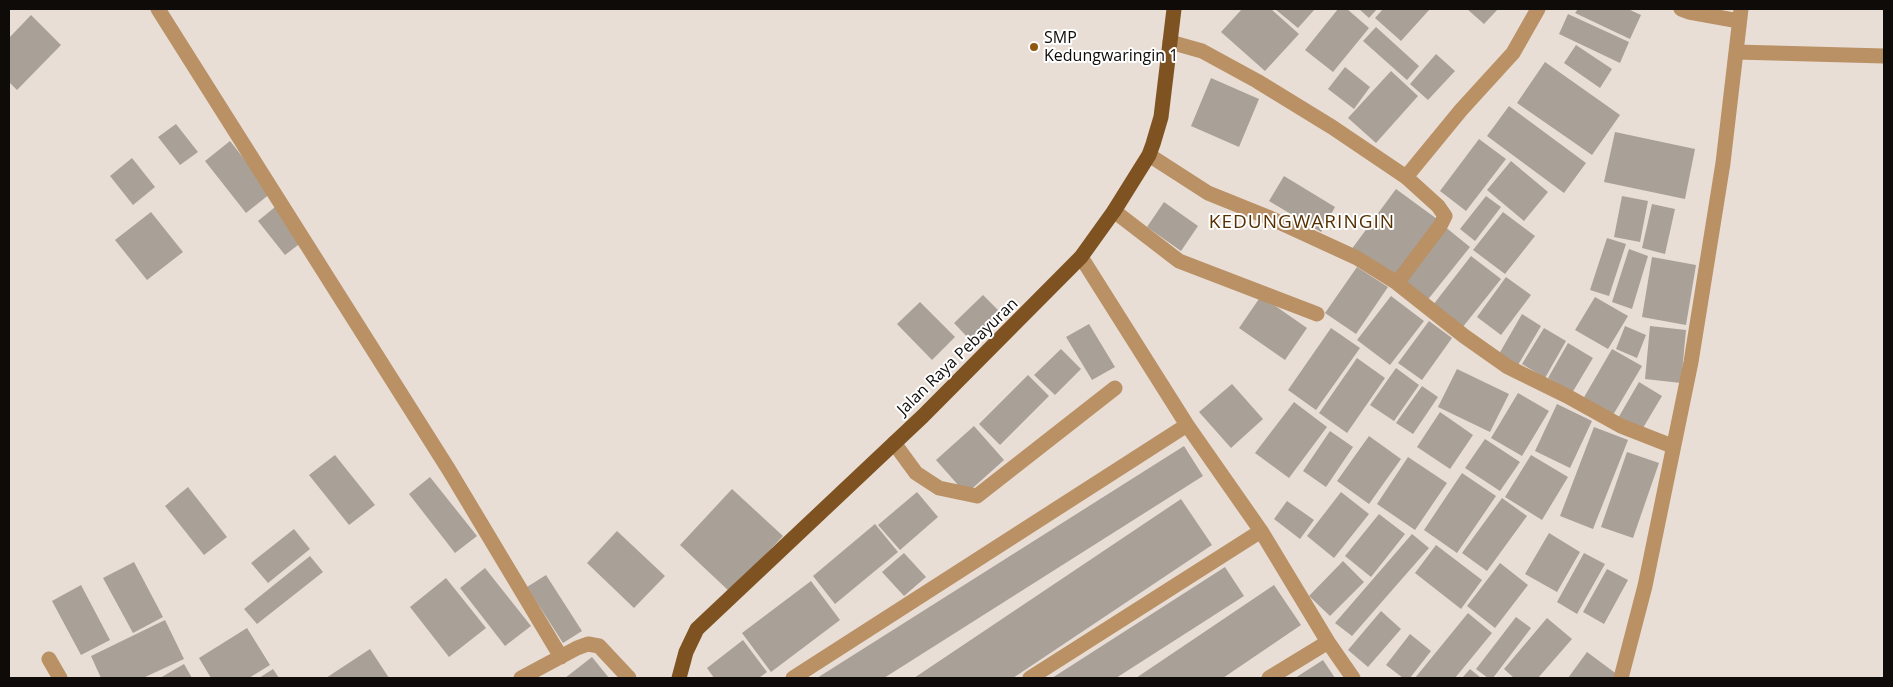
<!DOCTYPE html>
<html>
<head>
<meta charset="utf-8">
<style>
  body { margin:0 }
  #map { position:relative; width:1893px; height:687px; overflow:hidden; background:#e8ded6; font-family:"Open Sans",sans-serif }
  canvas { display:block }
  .frame { position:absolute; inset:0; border:10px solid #0e0b08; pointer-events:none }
</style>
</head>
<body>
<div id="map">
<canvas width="1893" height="687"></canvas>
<div class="frame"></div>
</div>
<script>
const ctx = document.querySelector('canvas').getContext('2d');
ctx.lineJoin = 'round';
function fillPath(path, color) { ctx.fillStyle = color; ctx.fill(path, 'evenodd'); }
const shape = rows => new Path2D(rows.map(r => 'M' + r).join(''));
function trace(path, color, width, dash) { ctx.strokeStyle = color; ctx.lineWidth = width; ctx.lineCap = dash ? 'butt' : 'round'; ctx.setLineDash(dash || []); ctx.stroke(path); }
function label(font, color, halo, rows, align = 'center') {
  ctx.font = font + ' "Open Sans",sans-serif'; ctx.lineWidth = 4; ctx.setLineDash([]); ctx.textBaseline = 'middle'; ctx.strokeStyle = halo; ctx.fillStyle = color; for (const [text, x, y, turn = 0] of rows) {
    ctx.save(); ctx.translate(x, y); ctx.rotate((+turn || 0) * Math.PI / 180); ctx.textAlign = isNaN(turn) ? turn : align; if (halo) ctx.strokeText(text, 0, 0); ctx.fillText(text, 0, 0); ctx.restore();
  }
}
fillPath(shape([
  [1242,9,1271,9,1299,34,1265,71,1221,32],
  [1275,9,1315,9,1298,28],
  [1338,9,1347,9,1369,28,1333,72,1305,50],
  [1359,9,1377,9,1369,18],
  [1383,9,1430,9,1401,41,1375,18],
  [1467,9,1498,9,1484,24],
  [1578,9,1628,9,1641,15,1630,39,1575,13],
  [1568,14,1629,42,1620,63,1559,34],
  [31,15,61,45,17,90,9,82,9,38],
  [1376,27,1419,66,1407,80,1363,41],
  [1576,45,1612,69,1600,88,1564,63],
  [1436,54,1455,71,1428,100,1410,84],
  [1545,62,1620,115,1592,155,1517,103],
  [1345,67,1370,87,1354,109,1328,89],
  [1391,71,1418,96,1376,143,1348,118],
  [1211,78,1259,99,1239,147,1191,126],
  [1509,106,1586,163,1564,193,1487,136],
  [176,124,198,152,180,165,158,137],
  [1615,132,1695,149,1685,199,1604,182],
  [1479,139,1506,159,1466,211,1440,191],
  [230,141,271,193,246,213,205,161],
  [132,158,155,187,133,205,110,176],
  [1511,161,1548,192,1524,221,1487,190],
  [1284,176,1335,207,1321,232,1269,201],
  [1396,189,1437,219,1392,280,1351,250],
  [1486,196,1501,207,1475,241,1460,229],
  [1622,196,1648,201,1640,242,1614,237],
  [1164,202,1198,226,1181,251,1147,227],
  [1652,204,1675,209,1665,254,1642,248],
  [275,207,302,242,285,255,258,221],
  [151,212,183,252,147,280,115,240],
  [1503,212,1535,236,1505,274,1473,250],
  [1444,226,1470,247,1426,302,1400,282],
  [1607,238,1626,244,1609,296,1590,290],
  [1629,249,1648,256,1632,309,1612,302],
  [1471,256,1501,279,1462,328,1433,305],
  [1652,257,1696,265,1686,325,1642,317],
  [1357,267,1388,287,1356,334,1325,313],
  [1506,277,1531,295,1501,335,1477,317],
  [983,295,1001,313,972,342,954,323],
  [1261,296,1307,328,1285,360,1239,328],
  [1391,296,1424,321,1390,365,1357,340],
  [1595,297,1628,316,1608,349,1575,330],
  [920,302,955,337,932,360,897,324],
  [1522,314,1541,326,1518,365,1499,354],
  [1429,321,1452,338,1422,380,1398,363],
  [1089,324,1115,367,1092,380,1066,337],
  [1625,326,1646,335,1637,358,1616,349],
  [1650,326,1686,330,1681,383,1645,379],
  [1331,328,1360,348,1316,410,1288,390],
  [1544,328,1566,341,1545,378,1522,364],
  [1568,343,1593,358,1572,393,1548,378],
  [1061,349,1081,369,1055,395,1034,375],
  [1612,349,1642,366,1613,415,1583,399],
  [1357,358,1385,378,1347,433,1319,413],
  [1396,368,1419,385,1394,421,1370,405],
  [1457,369,1509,394,1490,432,1438,407],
  [1028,375,1049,396,1000,445,979,424],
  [1639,382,1662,396,1640,433,1617,420],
  [1232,384,1263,419,1231,448,1199,412],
  [1422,386,1438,397,1413,434,1396,423],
  [1518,393,1549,411,1522,456,1491,438],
  [1294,402,1327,427,1289,478,1255,453],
  [1557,404,1592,421,1570,468,1535,451],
  [1440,412,1473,435,1450,469,1417,447],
  [974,426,1004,460,966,494,936,460],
  [1594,427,1628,440,1593,529,1560,516],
  [1330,431,1353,447,1326,487,1303,471],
  [1369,436,1401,459,1369,504,1337,481],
  [1485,439,1520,462,1500,491,1465,468],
  [1184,446,1203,476,884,678,817,678],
  [1627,452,1659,463,1633,538,1601,527],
  [335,455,375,505,349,525,309,475],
  [1531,455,1568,477,1542,520,1505,497],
  [1408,457,1447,483,1415,530,1377,504],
  [1462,473,1496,496,1457,553,1424,530],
  [430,477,477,536,455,553,409,494],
  [188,487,227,537,204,555,165,506],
  [732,489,783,536,730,592,680,545],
  [917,492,938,517,900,550,878,525],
  [1341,492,1369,514,1334,558,1307,536],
  [1502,498,1527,516,1487,571,1462,553],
  [1181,499,1212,545,1013,678,914,678],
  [1287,501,1314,520,1300,539,1274,519],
  [1379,514,1405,534,1371,577,1345,556],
  [875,524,898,552,835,604,813,576],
  [294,529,310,549,268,583,251,563],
  [617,531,665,576,634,608,587,563],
  [1549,533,1580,552,1557,592,1525,574],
  [1412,534,1429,548,1352,636,1335,623],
  [1436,545,1482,580,1461,609,1415,573],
  [904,553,926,577,904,596,882,572],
  [1584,553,1605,564,1577,614,1557,602],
  [310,556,323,572,257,624,244,609],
  [1343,561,1364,582,1330,616,1309,596],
  [134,562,163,617,133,633,103,578],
  [1500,563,1528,585,1495,628,1467,606],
  [1225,567,1244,596,1116,678,1052,678],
  [485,568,531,626,505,646,460,588],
  [1607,569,1628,580,1604,624,1583,612],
  [546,575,582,631,563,643,527,587],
  [446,578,486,628,449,657,410,607],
  [811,581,840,620,771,672,742,633],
  [81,585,110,640,81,655,52,601],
  [1274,585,1301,625,1223,678,1136,678],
  [1381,611,1401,629,1368,667,1348,650],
  [1468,613,1492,633,1455,678,1415,678],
  [1516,617,1531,628,1493,678,1488,678,1476,669],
  [1547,618,1572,639,1538,678,1514,678,1504,669],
  [165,620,184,659,143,678,101,678,91,656],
  [247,628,270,665,249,678,211,678,199,658],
  [1410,634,1431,651,1410,678,1403,678,1386,665],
  [743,640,767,672,759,678,714,678,707,668],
  [370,649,389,678,326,678],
  [1587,652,1622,678,1568,678],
  [592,657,609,678,565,678],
  [1323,660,1335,678,1295,678],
  [184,664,192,678,160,678],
  [273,669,279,678,259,678],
  [1470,669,1481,678,1462,678]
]), '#a9a098');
trace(shape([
  [158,9,449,470,561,657],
  [1681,9,1689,12,1739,21],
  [1170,42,1202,51,1257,81,1332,127,1406,177,1438,206,1445,216,1440,226,1397,283],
  [1736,52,1884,56],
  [1149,155,1208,193,1270,218,1357,258,1397,283,1464,336,1508,367,1567,396,1621,426,1672,446],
  [1406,177,1461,110,1513,53,1538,9],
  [1114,211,1179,261,1317,314],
  [1081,257,1187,425,1261,531,1328,642,1353,678],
  [894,443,916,473,939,488,977,496,1115,388],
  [49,659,60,678],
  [521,678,577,648,588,644,599,646,629,678],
  [793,678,1187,425],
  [1030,678,1261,531],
  [1269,678,1328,642],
  [1621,678,1645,586,1691,362,1723,163,1741,9]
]), '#ba9065', 15);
trace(shape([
  [679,678,686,652,697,629,923,416,1081,257,1114,211,1149,155,1153,144,1161,117,1174,9]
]), '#7f5321', 15);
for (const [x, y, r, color] of [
  [1034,47,5,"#8f580e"]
]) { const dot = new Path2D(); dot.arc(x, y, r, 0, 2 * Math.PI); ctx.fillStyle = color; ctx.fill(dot); trace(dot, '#fff', 2); }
label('16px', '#0e0b08', '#fff', [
  ["SMP",1044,38],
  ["Kedungwaringin 1",1044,56]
], 'left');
label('16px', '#0e0b08', '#fff', [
  ["Jalan Raya Pebayuran",958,357,-44]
]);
ctx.letterSpacing = '1px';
label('19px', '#563000', '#fff', [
  ["KEDUNGWARINGIN",1302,223]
]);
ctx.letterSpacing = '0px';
</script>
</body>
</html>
